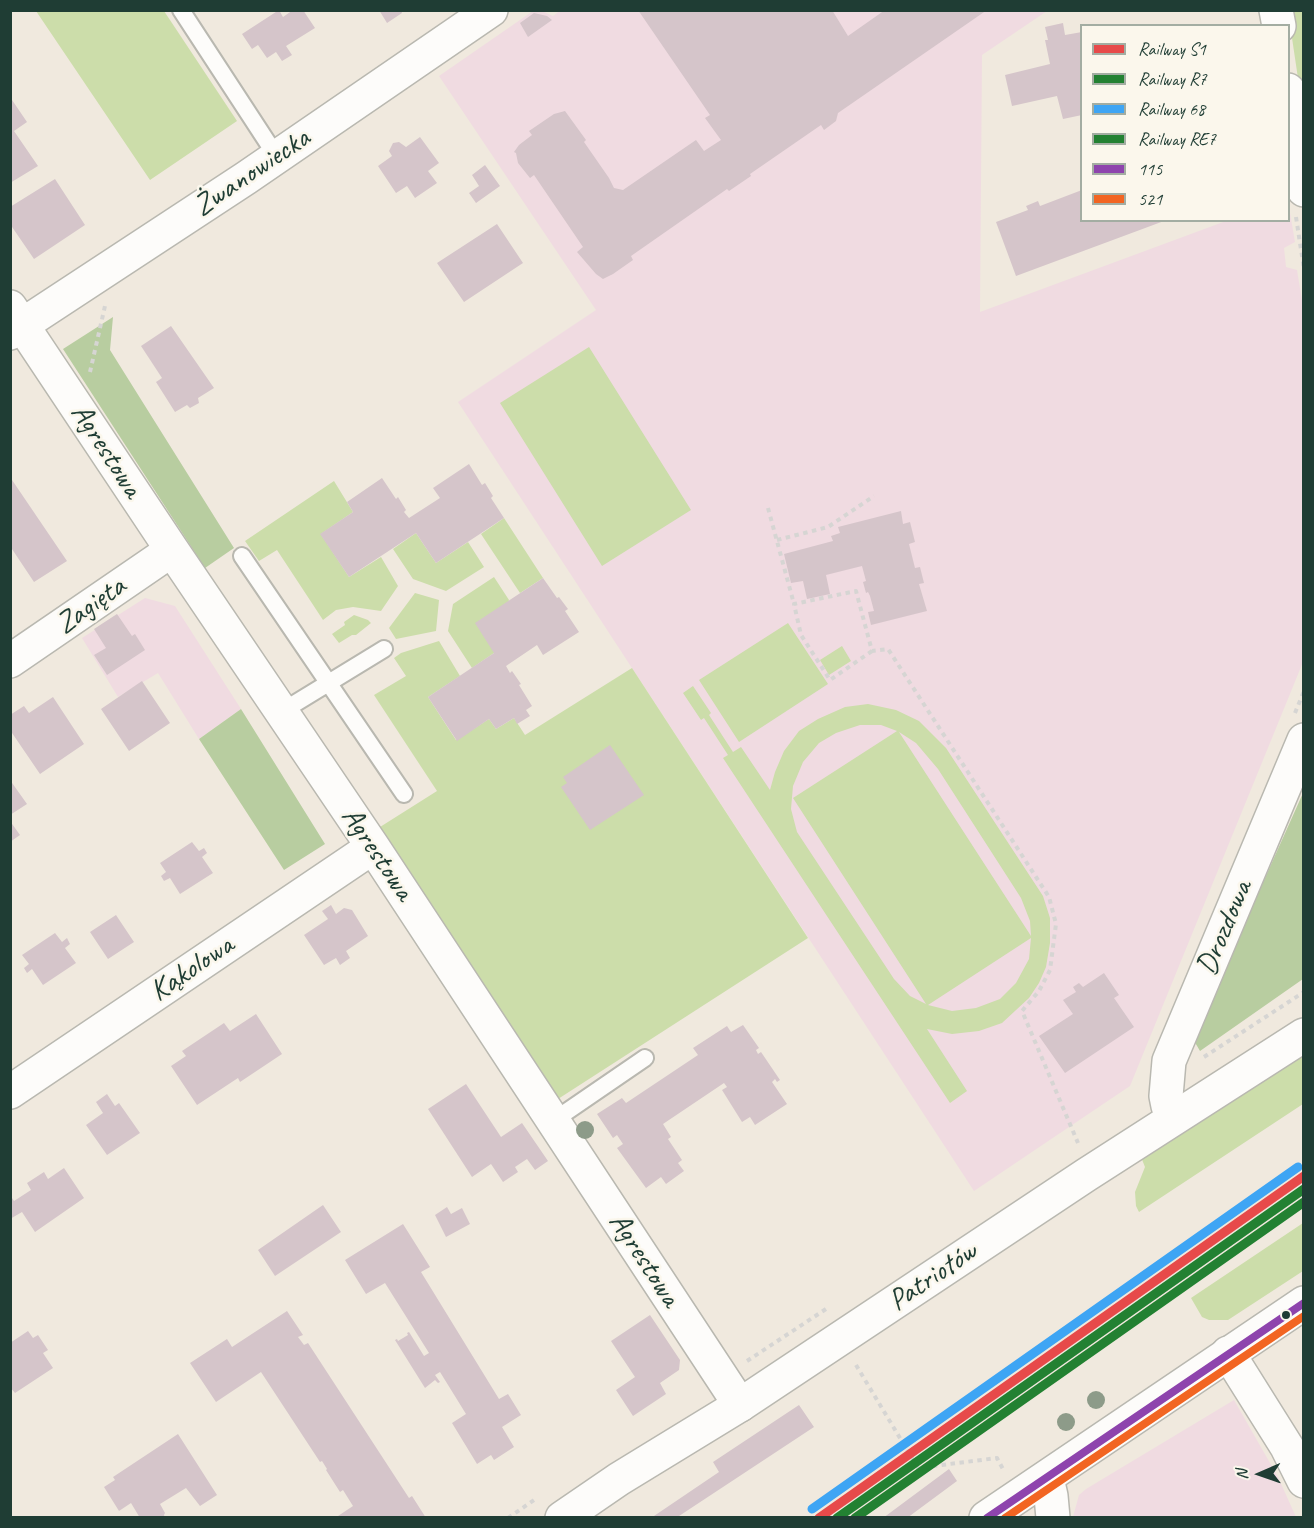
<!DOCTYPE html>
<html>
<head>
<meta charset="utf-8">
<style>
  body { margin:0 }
  #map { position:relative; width:1314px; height:1528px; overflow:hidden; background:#f0e9de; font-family:Caveat,sans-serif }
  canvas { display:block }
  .frame { position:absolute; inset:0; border:12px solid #1f3d34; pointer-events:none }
  .legend { position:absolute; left:1080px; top:24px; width:210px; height:198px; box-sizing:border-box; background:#fbf7ec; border:2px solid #a3ada2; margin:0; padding:8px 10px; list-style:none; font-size:18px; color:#1f3d34 }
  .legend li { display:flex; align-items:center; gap:12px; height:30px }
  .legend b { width:30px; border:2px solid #a3ada2 }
  .north { position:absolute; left:1230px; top:1444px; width:60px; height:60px; -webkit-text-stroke:4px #fbf7ec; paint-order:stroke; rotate:268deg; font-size:16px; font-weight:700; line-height:24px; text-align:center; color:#1f3d34 }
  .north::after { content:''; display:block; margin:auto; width:21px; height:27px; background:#1f3d34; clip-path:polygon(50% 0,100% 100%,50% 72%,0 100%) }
</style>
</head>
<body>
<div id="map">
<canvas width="1314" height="1528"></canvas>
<div class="frame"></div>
<ul class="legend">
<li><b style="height:8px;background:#e74a4a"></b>Railway S1</li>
<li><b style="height:8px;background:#238132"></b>Railway R7</li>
<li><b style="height:8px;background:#3ea5f4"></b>Railway 68</li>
<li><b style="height:8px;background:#238132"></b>Railway RE7</li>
<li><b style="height:8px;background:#8e44ad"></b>115</li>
<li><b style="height:8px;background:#f26522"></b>521</li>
</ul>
<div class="north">N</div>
</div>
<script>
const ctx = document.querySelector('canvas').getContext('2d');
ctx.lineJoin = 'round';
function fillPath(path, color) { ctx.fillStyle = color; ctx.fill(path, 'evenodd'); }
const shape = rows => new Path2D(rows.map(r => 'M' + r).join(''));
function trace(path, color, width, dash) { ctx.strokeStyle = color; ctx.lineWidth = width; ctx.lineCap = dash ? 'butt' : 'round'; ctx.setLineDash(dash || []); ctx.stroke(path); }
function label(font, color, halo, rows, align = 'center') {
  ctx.font = font + ' Caveat,sans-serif'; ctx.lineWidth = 5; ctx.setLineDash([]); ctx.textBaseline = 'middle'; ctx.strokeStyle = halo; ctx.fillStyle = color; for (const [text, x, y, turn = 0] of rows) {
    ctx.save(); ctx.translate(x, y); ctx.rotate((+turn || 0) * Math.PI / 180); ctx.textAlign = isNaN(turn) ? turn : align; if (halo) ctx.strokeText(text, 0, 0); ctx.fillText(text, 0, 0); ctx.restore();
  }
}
fillPath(shape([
  [561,10,1047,11,982,55,980,312,1226,221,1288,220,1289,207,1295,242,1284,248,1285,257,1286,267,1297,270,1304,312,1303,662,1130,1086,974,1191,458,402,596,310,439,76,533,11,544,12,553,16],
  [145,598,175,606,241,709,199,739,158,673,118,697,82,638],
  [1234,1400,1278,1477,1296,1517,1073,1517,1079,1495,1086,1489]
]), '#f0dbe1');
fillPath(shape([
  [36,11,164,11,237,121,150,180],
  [1288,11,1303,11,1303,112],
  [589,347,691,510,602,566,500,403],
  [334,481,353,512,321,534,349,577,381,557,398,586,381,611,353,607,336,610,323,620,277,550,259,561,245,541],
  [504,518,543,578,520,593,481,534],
  [416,533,436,563,468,542,484,567,446,591,413,579,393,549],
  [494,577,509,600,494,653,472,668,448,631,453,604],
  [415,593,439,600,436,631,396,639,389,628],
  [354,615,368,620,371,623,356,635,352,635,339,643,332,634,345,625,344,622],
  [788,623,828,684,739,742,699,680],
  [439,641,460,676,428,697,456,740,489,719,496,729,514,718,525,735,632,668,808,938,558,1099,380,827,437,791,374,695,406,676,394,658,401,653],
  [842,646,851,661,829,675,820,660],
  [693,686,711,713,709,715,733,752,741,747,770,790,775,772,784,751,799,731,818,719,845,707,868,704,896,710,919,721,946,748,1043,896,1050,918,1050,943,1046,967,1039,983,1029,998,1002,1023,979,1031,952,1034,927,1029,967,1091,950,1103,723,758,728,755,704,718,701,720,683,693],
  [860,725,881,725,897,731,793,798,926,1004,910,996,894,979,797,832,791,809,793,786,803,762,819,743,836,733],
  [899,732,916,743,938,769,1021,898,1030,921,1031,936],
  [1031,938,1029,959,1016,983,1000,999,976,1008,952,1011,928,1005],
  [1303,1054,1303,1104,1139,1212,1136,1206,1135,1192,1145,1167,1141,1157],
  [1303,1223,1303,1271,1228,1320,1209,1320,1202,1317,1191,1298]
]), '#cda');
fillPath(shape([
  [113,317,110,350,234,548,205,568,63,349],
  [241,709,325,844,284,870,199,739],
  [1303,793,1303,979,1200,1051,1193,1039]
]), '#b8cda0');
fillPath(shape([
  [279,10,283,17,293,10,303,10,315,28,286,46,292,55,282,61,276,52,267,58,258,45,252,49,242,34],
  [379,10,401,10,402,13,387,23],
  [638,10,832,10,848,36,885,10,987,10,838,113,836,121,824,130,821,125,750,174,751,176,729,191,727,189,631,256,633,260,613,274,603,279,596,274,577,252,583,247,534,175,530,178,518,163,516,153,514,152,519,145,532,135,529,131,554,114,565,111,586,140,584,142,609,178,614,188,623,190,696,140,704,151,721,140,705,118,710,115],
  [534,13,547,16,552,20,528,37,520,23],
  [1063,23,1065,35,1082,32,1082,115,1063,119,1057,96,1012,106,1005,75,1050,64,1045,40,1048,40,1045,27],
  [10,97,27,122,14,131,38,166,10,183],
  [420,137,439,163,428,171,437,183,415,198,407,186,396,193,378,166,392,156,389,151,393,143,399,142,406,147],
  [485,165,500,186,476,203,469,193,479,186,472,175],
  [55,179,85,225,34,259,10,224,10,207],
  [1082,190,1082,220,1164,221,1016,276,996,222,1028,210,1026,206,1038,201,1040,206],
  [497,224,523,263,464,302,437,263],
  [171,326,214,388,198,398,199,403,190,408,187,405,175,412,156,382,162,378,141,346],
  [469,464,482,485,485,483,493,496,491,498,504,518,436,563,416,533,349,577,320,534,353,512,347,502,382,478,396,499,398,497,406,510,404,512,409,518,440,498,433,488],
  [10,477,67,561,34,582,10,546],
  [901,511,903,524,910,522,915,542,909,544,915,568,920,567,924,583,919,584,927,611,871,625,868,612,874,611,870,596,868,592,866,593,863,582,866,581,862,566,826,575,830,594,807,599,803,581,791,583,784,554,833,541,831,536,840,533,838,527],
  [543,578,557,598,559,597,568,609,565,611,579,632,543,655,537,645,506,666,510,673,512,671,521,684,519,685,532,706,526,710,530,716,517,724,514,718,496,729,489,719,457,741,428,697,494,653,475,623],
  [117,614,132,636,135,634,145,650,107,675,94,655,106,648,94,629],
  [142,681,170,723,129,751,101,709],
  [53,697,84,744,40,774,10,730,10,715,24,706,29,713],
  [610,745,644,795,590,830,561,787,567,783,563,777],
  [10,780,27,804,10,815],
  [10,821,20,835,10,842],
  [192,842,199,851,204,848,207,853,202,857,213,873,180,894,170,878,164,881,161,876,166,872,160,863],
  [331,905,336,914,344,908,352,910,368,936,346,951,350,958,340,965,336,958,324,965,304,935,328,919,322,911],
  [116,915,134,942,108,959,90,932],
  [55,933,62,942,67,938,70,944,65,948,76,963,43,985,32,969,27,973,24,968,29,964,22,955],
  [1104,973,1119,995,1114,998,1134,1027,1065,1073,1039,1036,1073,1014,1063,1000,1076,992,1073,987,1079,983,1083,987],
  [256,1014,282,1054,240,1082,238,1078,197,1105,171,1066,186,1056,182,1051,224,1023,230,1031],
  [743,1025,759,1048,756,1050,758,1054,761,1052,780,1080,777,1082,775,1079,772,1082,787,1104,755,1125,750,1117,742,1122,722,1090,727,1087,724,1083,663,1124,671,1137,668,1139,682,1160,678,1163,684,1171,666,1184,661,1177,646,1188,617,1148,623,1144,617,1135,613,1138,597,1114,622,1098,626,1103,698,1055,693,1048,727,1026,731,1032],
  [466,1084,501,1137,522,1123,548,1161,535,1170,527,1159,515,1167,518,1172,503,1182,491,1164,472,1177,428,1109],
  [107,1094,115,1106,119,1103,140,1133,107,1155,86,1125,103,1113,96,1102],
  [64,1168,84,1198,35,1232,22,1212,10,1219,10,1195,14,1201,31,1190,27,1183,44,1172,48,1179],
  [323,1205,341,1232,275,1276,258,1250],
  [447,1207,451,1214,462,1208,470,1224,446,1237,435,1215],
  [403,1224,430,1267,421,1272,499,1399,508,1394,521,1415,502,1427,514,1447,494,1460,491,1455,477,1464,452,1423,466,1414,440,1372,435,1375,440,1382,438,1383,435,1380,425,1388,395,1340,397,1339,398,1341,408,1335,407,1333,409,1332,424,1356,429,1353,385,1283,366,1294,345,1260],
  [287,1311,303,1335,298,1337,304,1345,308,1343,409,1498,412,1496,426,1518,335,1518,353,1506,343,1490,340,1492,326,1470,327,1469,322,1461,320,1462,261,1372,216,1402,190,1363,227,1339,232,1347],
  [650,1315,680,1360,679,1370,660,1383,666,1394,633,1416,616,1390,635,1377,611,1341],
  [28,1331,33,1338,38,1335,48,1350,43,1353,53,1368,15,1393,10,1387,10,1343],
  [799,1405,814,1427,676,1518,651,1518,719,1472,713,1462],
  [178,1434,217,1495,200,1506,186,1488,160,1504,165,1513,164,1515,165,1518,140,1518,131,1503,119,1511,104,1487,115,1480,113,1477],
  [949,1469,957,1481,907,1518,883,1518]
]), '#d5c5ca');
const service = shape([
  [181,10,277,157],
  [242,556,404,794],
  [281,712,384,649],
  [553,1121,645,1058]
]);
const minor = shape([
  [1276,10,1279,26],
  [1288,90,1304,190],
  [10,307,172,550,373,847,740,1405],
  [10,333,246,178,491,10],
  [10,661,172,550],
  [10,1092,373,847],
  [1175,1117,1168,1106,1166,1096,1169,1061,1304,740],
  [1228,1353,1287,1447,1304,1481]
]);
const tertiary = shape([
  [1047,1478,1051,1496,1053,1518]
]);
const secondary = shape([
  [562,1518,619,1479,740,1405,1086,1175,1304,1035],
  [986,1518,1304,1303]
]);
trace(service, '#b9b8b0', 20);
trace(minor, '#b9b8b0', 36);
trace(tertiary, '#b9b8b0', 36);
trace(secondary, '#b9b8b0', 36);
trace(shape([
  [1296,217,1304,269],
  [90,372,105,306],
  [768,508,794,604],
  [777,540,828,527,874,496],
  [872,651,830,680,801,635,794,604,856,591,872,651,888,649,1049,897,1056,924,1050,970,1039,991,1022,1011,1078,1143],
  [1295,713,1304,691],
  [1204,1057,1304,992],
  [747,1361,826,1309],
  [856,1365,918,1468,997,1458,1004,1471],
  [508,1518,537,1498]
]), '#d6d5d3', 4, [4.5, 4.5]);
trace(service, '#fdfcfa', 16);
trace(minor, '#fdfcfa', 33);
trace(tertiary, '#fdfcfa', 33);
trace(secondary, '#fdfcfa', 33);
trace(shape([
  [987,1518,1304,1303]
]), '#8e44ad', 8);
trace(shape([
  [1005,1518,1304,1316]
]), '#f26522', 8);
trace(shape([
  [819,1518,1304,1176]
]), '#e74a4a', 9);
trace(shape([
  [837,1518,1304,1189]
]), '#238132', 9);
trace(shape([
  [812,1509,1298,1167]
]), '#3ea5f4', 9);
trace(shape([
  [855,1518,1304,1202]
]), '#238132', 9);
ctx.fillStyle = '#8d9b89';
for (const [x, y] of [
  [585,1130],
  [1096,1400],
  [1066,1422]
]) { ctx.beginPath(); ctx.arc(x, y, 9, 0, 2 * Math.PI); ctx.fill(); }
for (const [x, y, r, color] of [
  [1286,1315,5,"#1f3d34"]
]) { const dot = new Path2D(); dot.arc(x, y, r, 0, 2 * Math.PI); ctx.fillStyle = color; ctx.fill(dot); trace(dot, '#fbf7ec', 2); }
label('30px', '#1f3d34', '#fbf7ec', [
  ["Żwanowiecka",252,173,-34],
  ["Agrestowa",106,451,57],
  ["Zagięta",91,606,-35],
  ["Agrestowa",377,854,56],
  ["Drozdowa",1225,928,-67],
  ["Kąkolowa",192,969,-34],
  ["Agrestowa",644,1260,57],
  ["Patriotów",933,1277,-34]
]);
</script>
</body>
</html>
